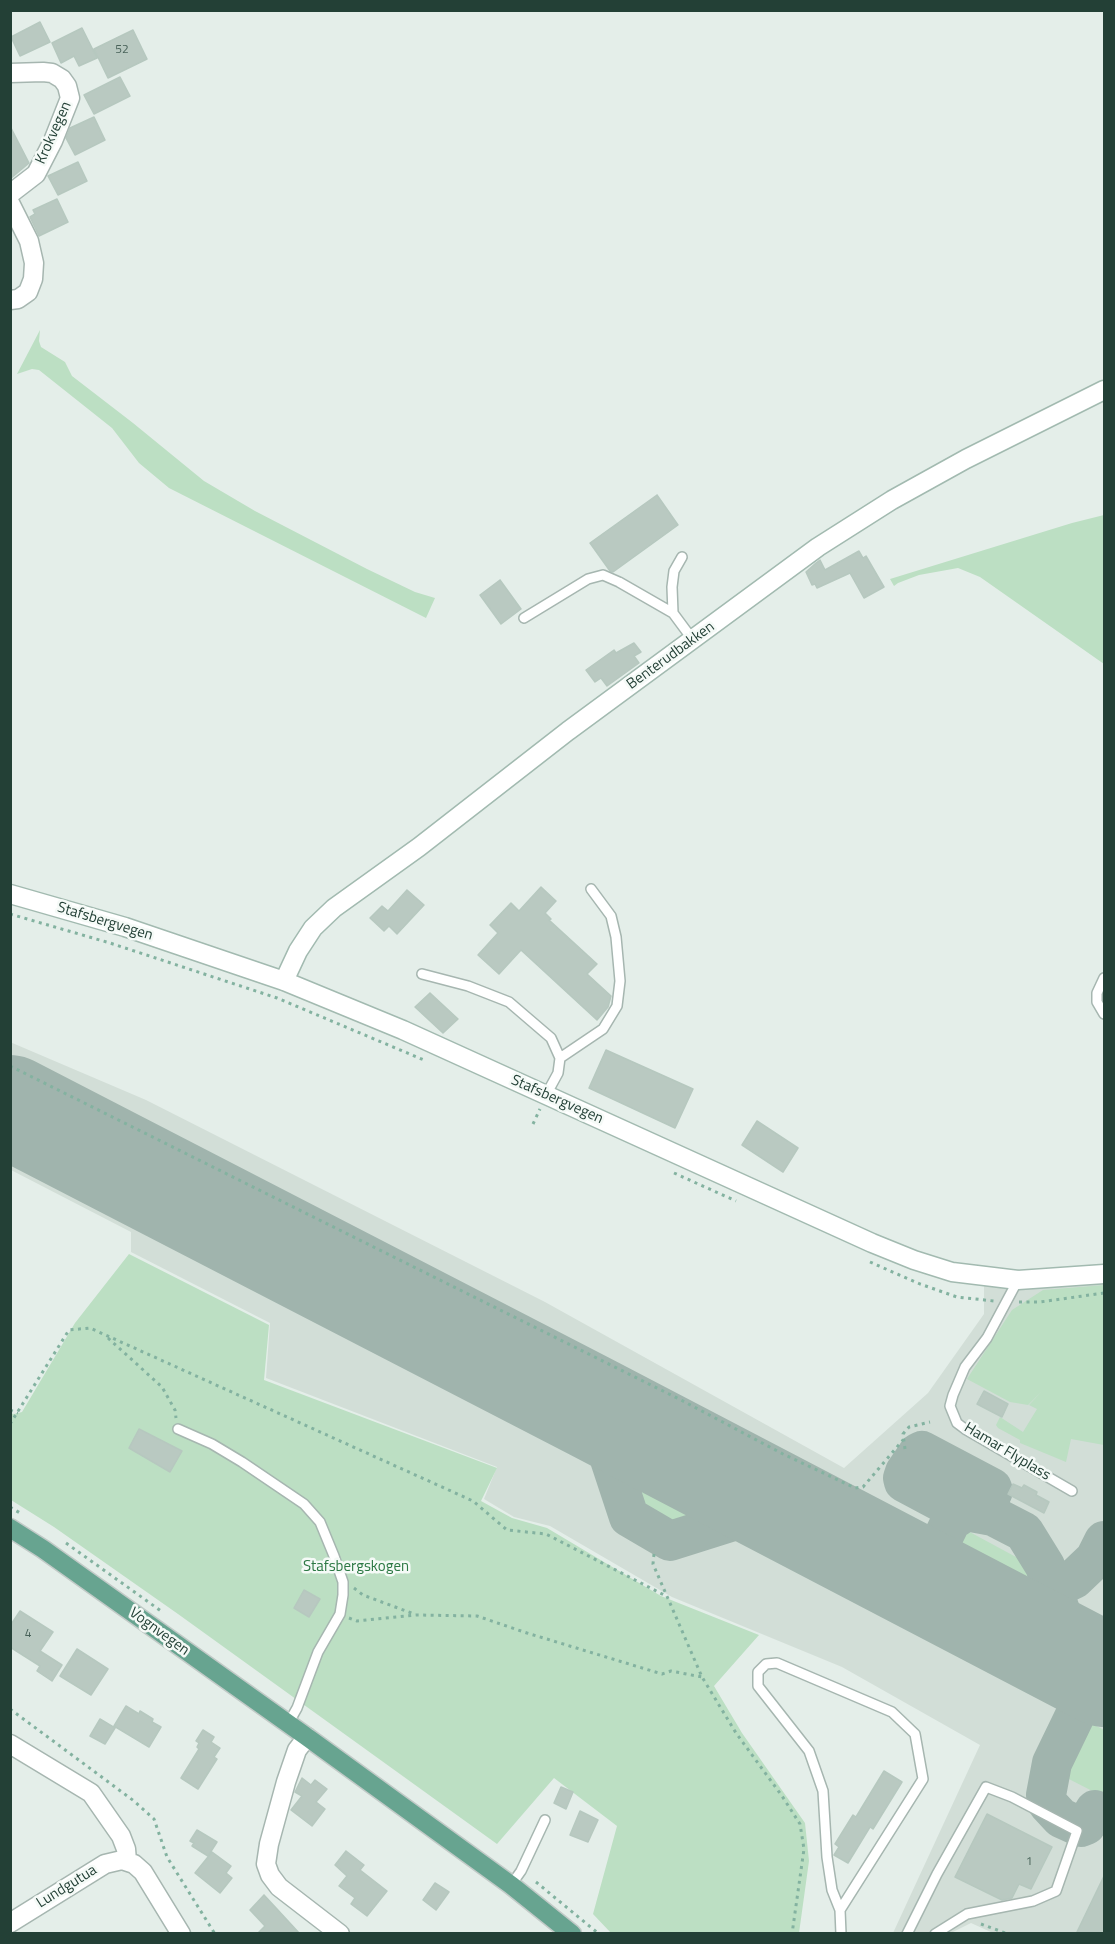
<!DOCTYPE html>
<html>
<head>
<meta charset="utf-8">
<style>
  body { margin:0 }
  #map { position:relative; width:1115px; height:1944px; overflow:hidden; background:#e4eee9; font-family:"Titillium Web",sans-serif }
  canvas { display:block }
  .frame { position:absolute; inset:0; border:12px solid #234036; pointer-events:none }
</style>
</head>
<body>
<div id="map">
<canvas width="1115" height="1944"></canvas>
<div class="frame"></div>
</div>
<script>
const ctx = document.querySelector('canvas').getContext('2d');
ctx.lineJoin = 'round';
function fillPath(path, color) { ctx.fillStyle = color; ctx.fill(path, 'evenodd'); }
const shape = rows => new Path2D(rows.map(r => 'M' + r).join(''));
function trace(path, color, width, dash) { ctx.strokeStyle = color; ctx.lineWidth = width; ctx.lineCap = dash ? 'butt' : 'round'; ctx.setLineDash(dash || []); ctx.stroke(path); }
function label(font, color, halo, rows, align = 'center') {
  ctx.font = font + ' "Titillium Web",sans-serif'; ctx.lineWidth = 5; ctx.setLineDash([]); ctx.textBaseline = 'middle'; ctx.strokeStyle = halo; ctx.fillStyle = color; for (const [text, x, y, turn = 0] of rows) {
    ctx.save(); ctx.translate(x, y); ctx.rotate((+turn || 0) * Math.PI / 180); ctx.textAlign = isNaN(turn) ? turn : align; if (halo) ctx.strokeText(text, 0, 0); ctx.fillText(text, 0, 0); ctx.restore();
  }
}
fillPath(shape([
  [10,1042,146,1100,545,1302,844,1468,928,1393,984,1314,984,1284,1026,1289,1104,1283,1104,1933,993,1933,971,1923,951,1933,893,1933,980,1745,842,1667,672,1597,550,1526,514,1517,484,1499,497,1467,266,1378,270,1323,131,1252,131,1232,11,1170]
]), '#d2ded7');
fillPath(shape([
  [40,330,39,341,41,347,65,362,72,376,133,423,204,481,255,511,367,569,415,592,435,598,426,618,169,488,139,463,112,428,39,370,32,369,17,374],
  [1104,515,1104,664,980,577,958,568,919,575,898,583,894,586,890,579,1072,523],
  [129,1254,269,1325,264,1380,497,1468,481,1501,512,1518,547,1528,661,1596,759,1635,714,1686,742,1733,805,1823,809,1861,799,1933,611,1933,593,1914,617,1826,554,1778,497,1844,178,1614,54,1527,11,1500,10,1413,14,1414,22,1412,75,1323],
  [1104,1285,1104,1445,1071,1439,1066,1462,1020,1443,1020,1440,998,1428,996,1425,1000,1417,1023,1432,1037,1409,1029,1405,1042,1391,1028,1405,1010,1402,967,1379,1012,1310,1043,1290],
  [607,1427,757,1506,679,1531,633,1507],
  [966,1530,1029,1564,1040,1574,1056,1625,1053,1634,941,1576],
  [1084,1719,1104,1730,1104,1797,1061,1775,1060,1764]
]), '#bcdfc3');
trace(shape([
  [593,1408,629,1517,670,1541,781,1506],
  [951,1521,953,1511,949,1506,904,1482,903,1478,905,1472,918,1453,922,1451,992,1488,993,1491,989,1500],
  [913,1575,919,1574,929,1566,951,1521,966,1511,993,1516,1024,1532,1045,1566,1072,1646,1085,1665,1085,1690,1082,1701,1052,1763,1046,1795,1048,1804,1061,1818,1081,1827,1086,1825,1095,1810],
  [1053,1589,1074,1579,1095,1559,1104,1541]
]), '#a0b4ad', 40);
trace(shape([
  [10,1107,593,1408,1104,1675]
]), '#a0b4ad', 104);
const building = shape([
  [40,22,50,42,20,56,11,37,40,22],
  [82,28,97,58,79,66,74,56,61,63,52,43,82,28],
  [133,30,147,59,108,78,94,49,133,30],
  [120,77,130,96,94,114,84,95,120,77],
  [94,117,105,140,75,155,66,138,70,128,94,117],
  [10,126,29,163,10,179,10,126],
  [78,162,87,181,58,195,48,176,78,162],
  [57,199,68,222,39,236,30,217,35,214,33,210,57,199],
  [657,495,678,525,613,572,610,571,590,543,657,495],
  [859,551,863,558,866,556,884,587,864,598,850,573,817,588,815,584,812,585,806,572,816,563,820,560,825,570,859,551],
  [500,580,521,609,501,624,480,595,500,580],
  [634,643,641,652,634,656,639,663,607,686,601,678,595,682,586,670,614,650,616,653,634,643],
  [541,887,556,901,545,913,551,919,549,920,597,964,587,974,611,996,608,1007,597,1020,521,950,499,974,478,955,498,933,490,925,511,903,519,911,541,887],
  [407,890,424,905,397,934,389,926,384,931,370,918,382,906,388,911,407,890],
  [430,993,458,1019,443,1033,415,1007,430,993],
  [606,1050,693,1089,675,1128,589,1088,606,1050],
  [757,1121,798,1148,783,1172,742,1145,757,1121],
  [984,1391,1008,1404,1002,1417,977,1404,984,1391],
  [139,1429,182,1451,170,1472,129,1448,139,1429],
  [1013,1484,1022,1488,1024,1485,1037,1492,1036,1495,1049,1502,1044,1513,1008,1494,1013,1484],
  [304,1590,320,1599,309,1617,294,1608,304,1590],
  [20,1611,53,1632,40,1651,62,1665,52,1681,37,1671,40,1666,10,1647,10,1626,20,1611],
  [77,1649,108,1669,91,1695,60,1676,77,1649],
  [126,1706,139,1714,140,1711,153,1719,152,1722,161,1727,149,1747,114,1726,126,1706],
  [100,1719,115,1728,105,1744,90,1736,100,1719],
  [203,1730,214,1737,211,1742,220,1748,214,1757,217,1759,198,1789,181,1778,199,1749,197,1747,199,1743,196,1741,203,1730],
  [884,1771,902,1782,873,1829,870,1827,848,1863,834,1855,839,1847,835,1844,853,1815,856,1817,884,1771],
  [302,1778,311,1785,315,1780,327,1789,316,1802,325,1809,312,1826,291,1810,302,1796,295,1792,302,1778],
  [561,1787,573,1792,566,1809,554,1803,561,1787],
  [580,1811,598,1820,588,1842,570,1835,580,1811],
  [987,1814,1052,1847,1031,1889,1019,1884,1012,1898,1002,1900,955,1877,987,1814],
  [197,1830,217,1842,208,1856,192,1846,194,1843,190,1841,197,1830],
  [346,1851,364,1865,360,1870,387,1891,367,1916,351,1904,355,1898,339,1886,347,1876,335,1865,346,1851],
  [212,1852,231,1866,226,1873,232,1878,220,1893,195,1873,212,1852],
  [1104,1876,1104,1934,1076,1934,1104,1876],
  [435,1883,449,1892,436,1910,423,1900,435,1883],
  [264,1895,277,1909,300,1934,257,1934,265,1926,250,1910,264,1895]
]);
fillPath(building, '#b9c9c1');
trace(building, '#b6c8bf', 1.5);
const lane = shape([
  [673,613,672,587,674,571,682,557],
  [524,618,588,579,603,575,619,582,673,613,693,640],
  [422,974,468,986,509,1002,551,1038,560,1058,558,1073,546,1095],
  [1104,978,1097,993,1097,1002,1104,1014],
  [560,1058,603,1029,617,1006,620,981,616,937,611,916,591,889],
  [1018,1280,987,1338,965,1367,953,1395,950,1406,957,1423,965,1429,1072,1491],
  [178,1429,212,1444,242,1462,304,1504,320,1522,334,1556,343,1582,343,1595,340,1614,318,1652,297,1708,288,1724],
  [511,1885,521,1871,545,1820],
  [840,1910,923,1779,915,1734,892,1712,777,1663,766,1664,758,1672,758,1686,809,1751,823,1791,827,1857,832,1890,840,1910,841,1934],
  [907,1934,937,1874,986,1787,1012,1797,1077,1831,1056,1891,1033,1901,967,1914,935,1934]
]);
const street = shape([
  [10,73,43,72,52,73,62,79,67,86,70,98,53,141,36,174,10,194],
  [10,203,29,241,34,263,33,279,28,292,18,299,10,300],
  [307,1737,297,1750,286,1782,269,1844,266,1864,270,1875,279,1887,340,1934],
  [10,1744,91,1793,121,1836,126,1849,127,1861],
  [10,1923,105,1864,122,1860,134,1864,143,1872,181,1934]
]);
const secondary = shape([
  [10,894,125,927,284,981,403,1030,872,1243,914,1260,952,1272,1018,1280,1104,1274],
  [284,981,298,951,313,928,334,908,419,847,568,731,818,547,892,500,966,459,1104,390]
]);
const primary = shape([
  [10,1528,43,1549,307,1737,511,1885,572,1934]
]);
trace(lane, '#a6b6b0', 12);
trace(street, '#a6b6b0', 21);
trace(secondary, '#a2bab0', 21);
trace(primary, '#c1cac7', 21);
trace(shape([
  [10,914,110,943,277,998,424,1060],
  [10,1066,681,1400,783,1454,855,1488,863,1487,903,1440],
  [533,1124,540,1109],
  [674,1173,736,1201],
  [870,1262,920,1284,957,1297,994,1301],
  [1019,1302,1040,1302,1104,1293],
  [108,1338,162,1387,175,1410,176,1418],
  [10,1410,18,1413],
  [10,1424,69,1330,90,1328,473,1501,507,1530,546,1534,666,1596],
  [905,1449,903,1434,909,1427,930,1422],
  [10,1507,20,1513],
  [66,1543,161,1611],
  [654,1554,653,1564,702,1677,736,1733,782,1796,800,1824,804,1849,792,1934],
  [354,1588,363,1595,414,1614],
  [349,1618,357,1621,416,1615,477,1616,527,1633,662,1674,671,1671,702,1677],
  [10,1709,134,1801,154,1819,167,1857,215,1934],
  [536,1882,599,1934],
  [981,1924,1008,1934]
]), '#83b2a0', 3, [3, 4.5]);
trace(lane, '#fff', 9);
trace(street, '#fff', 18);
trace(secondary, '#fff', 18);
trace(primary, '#67a490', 18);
label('12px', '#486259', null, [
  ["52",122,50],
  ["4",28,1634],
  ["1",1029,1862]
]);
label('15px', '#234036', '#f5faf7', [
  ["Krokvegen",54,133,-66],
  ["Benterudbakken",671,656,-36],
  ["Stafsbergvegen",105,922,17],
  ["Stafsbergvegen",557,1100,24],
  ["Hamar Flyplass",1007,1452,31],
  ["Vognvegen",159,1632,36],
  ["Lundgutua",67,1887,-32]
]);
label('15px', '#2b7843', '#f5faf7', [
  ["Stafsbergskogen",356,1567]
]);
</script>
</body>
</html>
